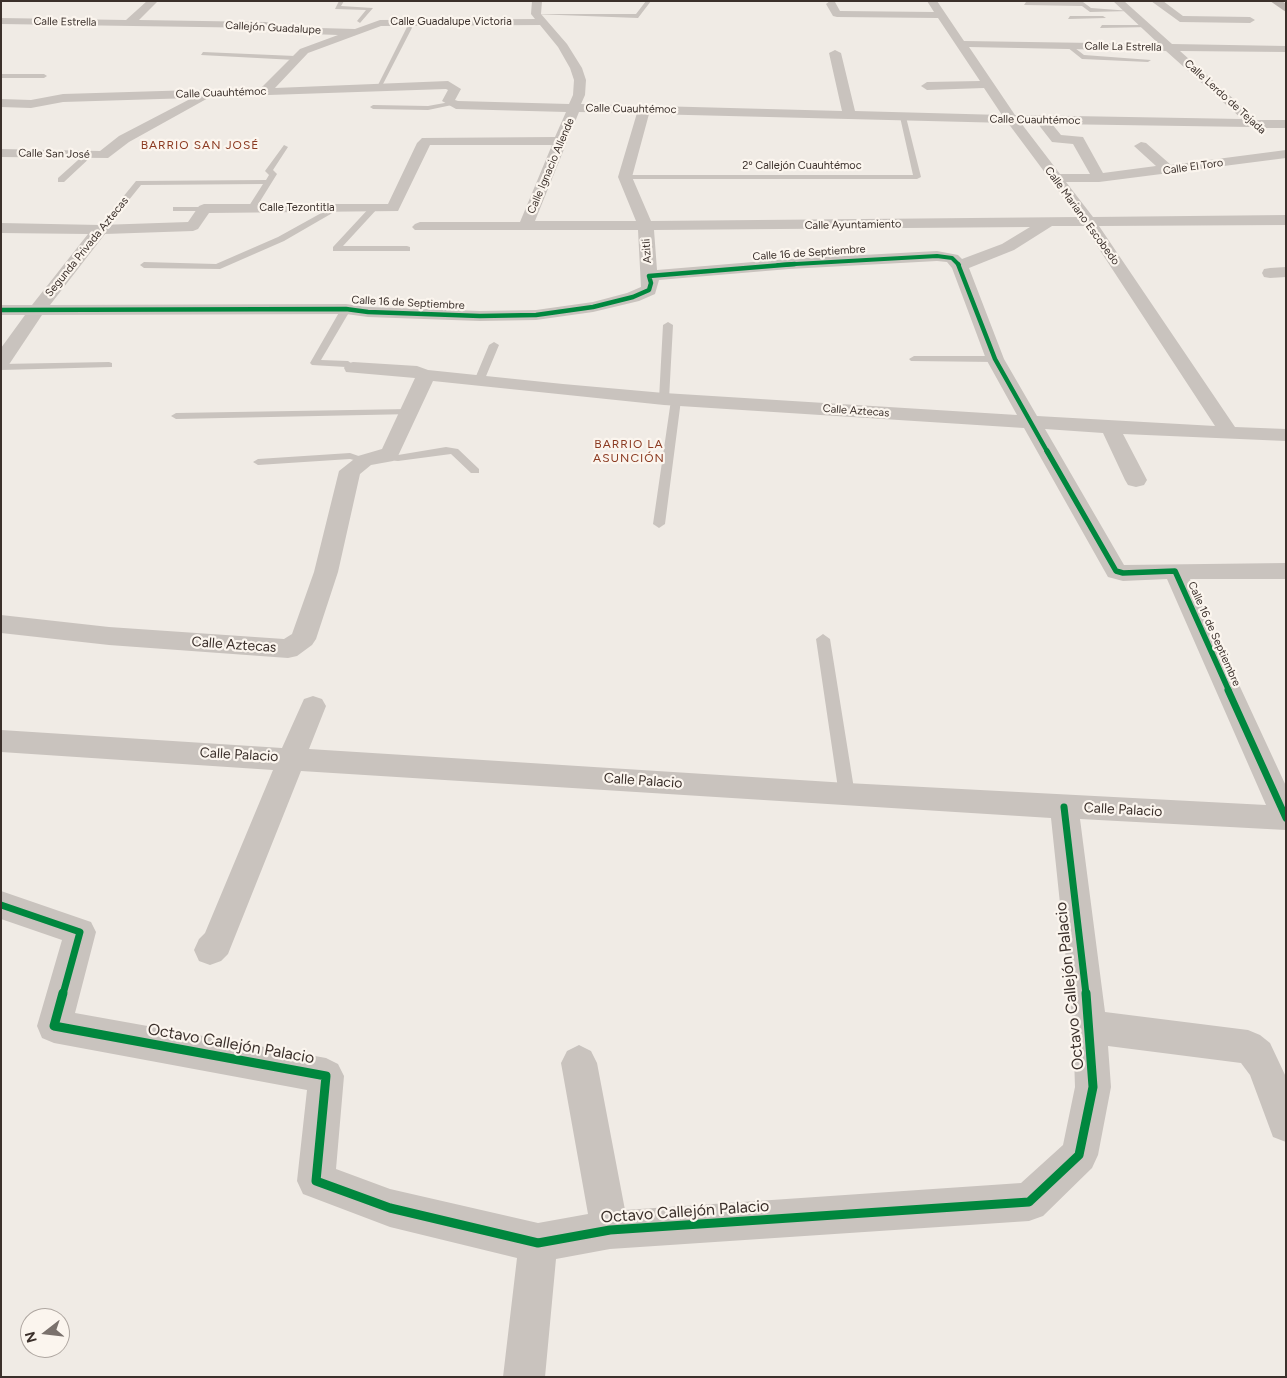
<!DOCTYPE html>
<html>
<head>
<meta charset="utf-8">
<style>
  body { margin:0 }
  #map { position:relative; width:1287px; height:1378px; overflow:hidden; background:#f0ebe5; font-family:Figtree,sans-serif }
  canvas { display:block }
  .frame { position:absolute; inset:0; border:2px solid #3b302b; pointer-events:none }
  .north { position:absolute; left:20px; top:1308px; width:50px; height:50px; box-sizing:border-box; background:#fbf5ee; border:1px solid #aea6a0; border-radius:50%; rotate:254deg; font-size:14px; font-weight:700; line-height:20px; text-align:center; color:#3b302b }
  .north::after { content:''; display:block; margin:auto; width:18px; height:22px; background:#7a716c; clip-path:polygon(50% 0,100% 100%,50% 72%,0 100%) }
</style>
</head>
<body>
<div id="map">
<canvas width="1287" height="1378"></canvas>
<div class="frame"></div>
<div class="north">N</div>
</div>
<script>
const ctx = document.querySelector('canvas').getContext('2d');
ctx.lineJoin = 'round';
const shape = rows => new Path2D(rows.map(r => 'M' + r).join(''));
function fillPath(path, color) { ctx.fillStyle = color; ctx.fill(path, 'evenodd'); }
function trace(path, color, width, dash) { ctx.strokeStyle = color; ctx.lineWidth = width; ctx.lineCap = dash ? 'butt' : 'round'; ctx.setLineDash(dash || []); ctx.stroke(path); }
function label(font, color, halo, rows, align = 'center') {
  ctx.font = font + ' Figtree,sans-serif'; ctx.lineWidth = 4.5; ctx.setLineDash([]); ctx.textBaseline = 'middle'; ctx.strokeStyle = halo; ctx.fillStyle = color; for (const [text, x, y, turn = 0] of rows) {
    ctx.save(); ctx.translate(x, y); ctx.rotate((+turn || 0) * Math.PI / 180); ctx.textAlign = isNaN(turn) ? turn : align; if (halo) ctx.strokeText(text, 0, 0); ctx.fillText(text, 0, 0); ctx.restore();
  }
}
fillPath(shape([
  [339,1,344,1,341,6,373,8,360,23,357,21,366,10,335,9,339,1],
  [646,1,651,1,638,18,533,14,636,14,646,1],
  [1026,2,1083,2,1091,8,1131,11,1090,12,1082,6,1024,5,1026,2],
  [1070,16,1103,16,1106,18,1068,19,1070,16],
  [410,21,415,22,382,86,377,87,410,21],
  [1102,25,1147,25,1150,27,1100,28,1102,25],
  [1067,45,1071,45,1084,55,1151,60,1148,62,1082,59,1067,47,1067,45],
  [203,52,295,56,298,58,295,60,201,55,203,52],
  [1,74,44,74,47,76,44,78,1,78,1,74],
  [450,102,452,105,428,110,373,109,370,107,373,105,428,106,450,102],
  [903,115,906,117,921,177,917,179,625,179,621,177,625,175,913,175,900,117,903,115],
  [284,145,288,147,273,170,277,174,254,211,247,209,263,184,141,185,103,232,96,230,136,181,266,180,269,175,265,171,284,145],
  [87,152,94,154,64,182,58,182,58,178,87,152],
  [334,206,341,208,284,241,220,269,144,268,140,265,144,262,216,264,278,237,334,206],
  [371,206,378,208,343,246,407,246,410,247,410,251,333,251,333,247,371,206],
  [176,207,204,207,208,209,204,211,173,211,173,207,176,207],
  [346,306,351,309,321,360,348,361,358,368,353,371,346,367,312,365,310,363,341,309,346,306],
  [668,322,673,325,669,399,664,402,659,399,663,325,668,322],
  [494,342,499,345,484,381,475,383,474,381,489,345,494,342],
  [914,356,995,356,1000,359,995,362,911,361,909,359,914,356],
  [109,362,112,363,112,367,1,370,1,364,109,362],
  [676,397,681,400,665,524,659,528,653,524,671,400,676,397],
  [409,409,414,412,413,414,176,419,171,416,176,413,409,409],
  [446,447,458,449,479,469,479,473,471,473,451,454,398,461,386,460,381,457,386,454,398,455,446,447],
  [350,453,370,460,365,463,350,459,258,465,253,462,258,459,350,453],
  [823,634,830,639,855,795,852,799,847,801,842,799,839,795,816,639,823,634]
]), '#c9c3be');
fillPath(shape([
  [147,1,158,1,139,20,266,22,284,27,355,29,380,20,535,19,531,14,532,1,542,1,541,14,567,44,582,68,586,80,585,95,581,104,842,111,829,53,835,50,841,53,855,111,1002,115,984,88,927,90,921,86,927,82,980,81,938,18,837,17,833,16,826,4,830,1,835,2,840,11,934,12,927,1,937,1,964,41,1159,44,1113,1,1124,1,1172,44,1286,46,1286,52,1180,51,1257,120,1286,120,1286,128,1266,128,1265,132,1260,133,1250,127,1052,124,1061,135,1083,137,1103,173,1156,166,1134,146,1141,142,1146,143,1171,165,1286,150,1286,158,1099,182,1066,182,1093,217,1286,215,1286,225,1099,226,1235,427,1286,429,1286,441,1123,434,1147,480,1144,485,1136,487,1128,485,1125,480,1103,433,1045,429,1124,565,1286,563,1286,579,1190,579,1286,786,1286,830,1080,819,1105,1012,1248,1030,1260,1035,1270,1043,1286,1077,1286,1142,1273,1137,1250,1075,1241,1063,1108,1046,1111,1087,1098,1155,1092,1168,1043,1216,1029,1221,610,1249,556,1259,545,1377,503,1377,517,1258,390,1227,303,1194,297,1181,307,1090,54,1043,42,1038,37,1026,62,940,1,919,1,891,91,922,96,932,75,1013,326,1058,338,1064,344,1076,336,1169,390,1189,538,1223,588,1214,561,1063,567,1051,579,1045,591,1051,597,1063,625,1210,1021,1183,1063,1145,1075,1087,1073,1027,1051,818,301,771,228,954,221,961,210,965,199,961,194,950,199,939,205,933,273,770,1,752,1,730,282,748,304,699,313,696,322,699,326,706,309,749,847,783,1266,805,1167,579,1123,581,1108,577,1024,428,664,405,433,381,398,456,393,461,371,465,360,474,338,572,316,639,312,645,297,656,288,658,109,645,1,633,1,615,109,627,284,639,292,634,314,572,339,471,358,456,382,449,415,378,346,372,344,368,346,364,353,362,417,366,428,370,563,384,664,393,1017,415,986,359,952,268,947,262,937,261,789,269,659,280,655,294,639,301,593,312,536,320,480,321,368,317,346,314,42,315,8,366,1,368,1,348,25,315,1,315,1,305,32,305,88,234,1,233,1,223,100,225,188,222,199,206,204,204,388,204,417,143,422,138,555,137,566,112,456,109,442,101,448,90,446,89,210,97,129,142,108,158,1,157,1,149,100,151,119,136,192,98,63,102,31,108,1,107,1,99,31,100,63,94,261,88,300,49,338,35,283,33,265,28,1,24,1,18,126,20,147,1],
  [540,25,558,47,570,68,574,80,573,95,569,104,458,101,455,100,461,89,448,81,275,88,308,53,381,26,540,25],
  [969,47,1166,51,1242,119,1015,115,969,47],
  [579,112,637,113,618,177,636,221,535,221,579,112],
  [649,114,1008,123,1078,217,651,221,632,177,649,114],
  [1021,123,1038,124,1052,142,1073,144,1090,174,1060,174,1021,123],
  [430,145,552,145,520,222,420,222,415,224,412,227,415,230,638,230,641,287,627,293,593,302,536,310,480,311,368,307,346,304,50,305,105,234,193,231,198,229,209,213,398,211,430,145],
  [1052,226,1084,226,1215,426,1037,416,1004,359,969,268,1014,250,1052,226],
  [1030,227,1002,244,962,259,958,255,937,251,789,259,657,270,654,230,1030,227],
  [1151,1,1163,1,1183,16,1250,17,1255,20,1250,23,1180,22,1151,1],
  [1286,267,1286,277,1270,278,1264,277,1262,273,1264,269,1270,268,1286,267]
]), '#c9c3be');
fillPath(shape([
  [1270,1,1282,1,1286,4,1286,12,1270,1]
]), '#bab3ae');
trace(shape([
  [778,265,937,256,952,258,959,265]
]), '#00873e', 4);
trace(shape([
  [958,264,995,359,1048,453],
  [1,310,346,309,368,312,480,316,536,315,593,307,633,297,649,290,651,283,649,276,795,264]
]), '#00873e', 4.5);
trace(shape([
  [1047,451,1116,571,1123,573,1175,571,1229,691]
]), '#00873e', 5.5);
trace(shape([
  [1228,690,1286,818],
  [1064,807,1086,994],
  [1,905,80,932,63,994]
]), '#00873e', 7);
trace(shape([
  [63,993,54,1026,326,1076,316,1181,390,1208,538,1243,610,1230,1029,1202,1079,1155,1093,1087,1086,993]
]), '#00873e', 9);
label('11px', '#3b302b', '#fbf5ee', [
  ["Calle Estrella",65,22,1],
  ["Calle Guadalupe Victoria",451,22],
  ["Callejón Guadalupe",273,28,3],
  ["Calle La Estrella",1123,47,1],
  ["Calle Cuauhtémoc",221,93,-2],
  ["Calle Lerdo de Tejada",1225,97,42],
  ["Calle Cuauhtémoc",631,109,1],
  ["Calle Cuauhtémoc",1035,120,1],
  ["Calle San José",54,154,1],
  ["Calle Ignacio Allende",551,166,-67],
  ["2º Callejón Cuauhtémoc",802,166],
  ["Calle El Toro",1193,167,-8],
  ["Calle Tezontitla",297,208],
  ["Calle Mariano Escobedo",1082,216,54],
  ["Calle Ayuntamiento",853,225,-1],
  ["Segunda Privada Aztecas",87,247,-51],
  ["Azitli",647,251,-94],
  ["Calle 16 de Septiembre",809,253,-4],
  ["Calle 16 de Septiembre",408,303,3],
  ["Calle Aztecas",856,411,4],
  ["Calle 16 de Septiembre",1214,634,66]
]);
ctx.letterSpacing = '1px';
label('12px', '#8c3b22', '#fbf5ee', [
  ["BARRIO SAN JOSÉ",200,145],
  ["BARRIO LA",629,444],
  ["ASUNCIÓN",629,458]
]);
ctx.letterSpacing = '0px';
label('14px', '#3b302b', '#fbf5ee', [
  ["Calle Aztecas",234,645,4],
  ["Calle Palacio",239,755,3],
  ["Calle Palacio",643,781,4],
  ["Calle Palacio",1123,810,3]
]);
label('16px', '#3b302b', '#fbf5ee', [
  ["Octavo Callejón Palacio",1070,986,-96],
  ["Octavo Callejón Palacio",231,1044,10],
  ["Octavo Callejón Palacio",685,1212,-4]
]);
</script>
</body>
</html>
